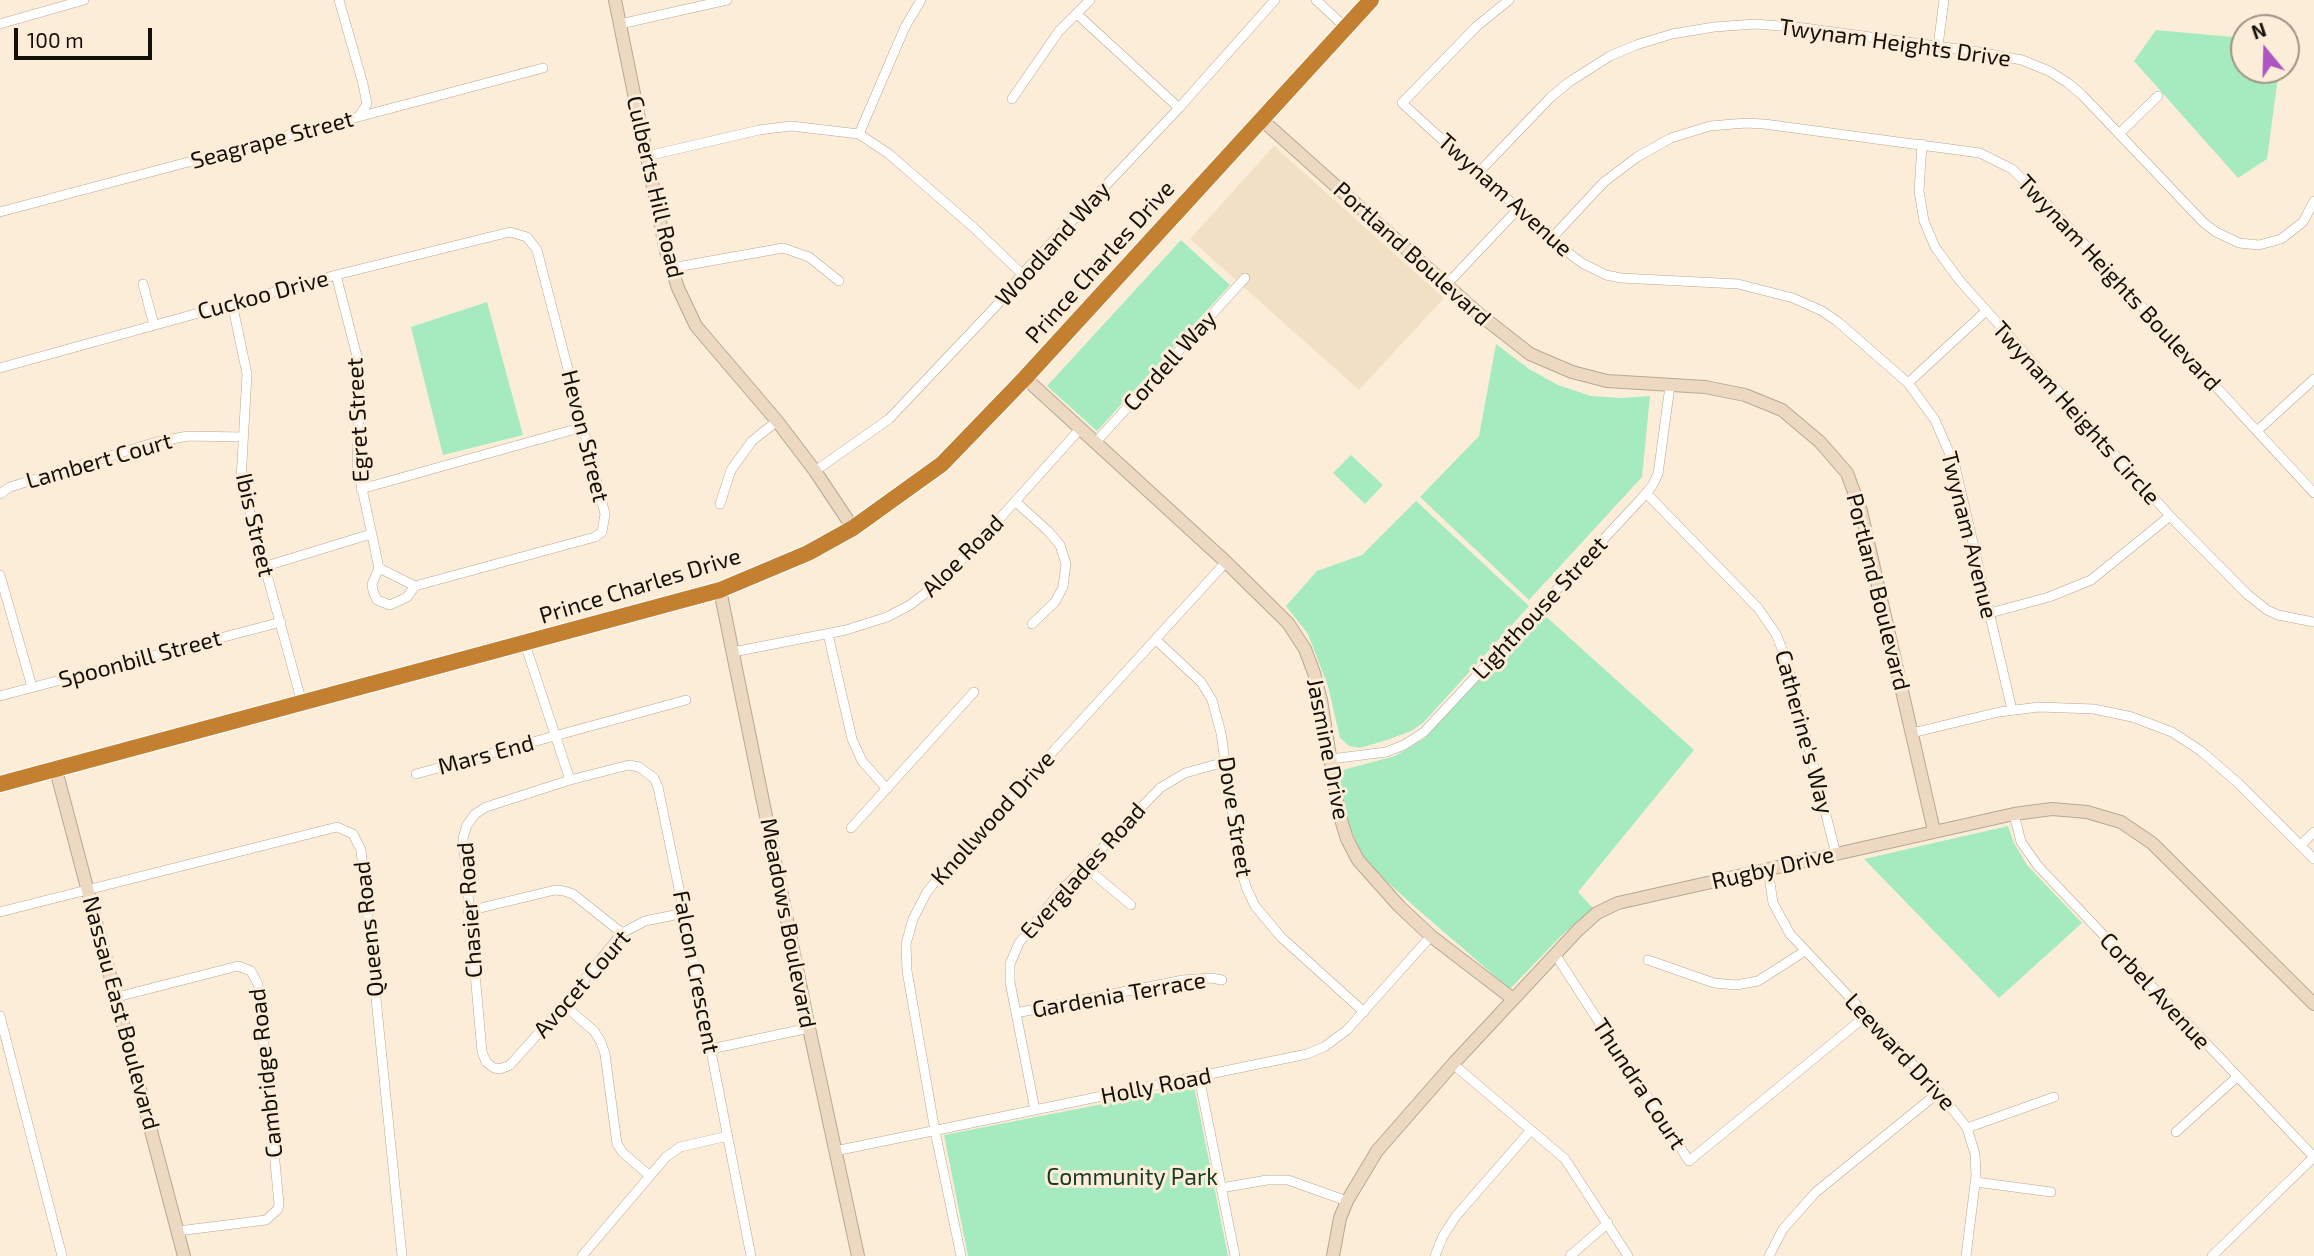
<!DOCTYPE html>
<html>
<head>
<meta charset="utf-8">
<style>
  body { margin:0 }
  #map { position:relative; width:2314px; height:1256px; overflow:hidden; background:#fcedd8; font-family:"Exo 2",sans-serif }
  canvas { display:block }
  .north { position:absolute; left:2230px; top:14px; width:70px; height:70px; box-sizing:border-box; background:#fcedd8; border:2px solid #9f9585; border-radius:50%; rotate:341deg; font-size:19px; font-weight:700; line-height:28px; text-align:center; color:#141009 }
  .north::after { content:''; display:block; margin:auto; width:24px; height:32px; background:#ae55c1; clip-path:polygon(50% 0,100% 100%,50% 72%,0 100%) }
  .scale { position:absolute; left:14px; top:28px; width:138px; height:32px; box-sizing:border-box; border:4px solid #141009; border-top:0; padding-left:9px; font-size:21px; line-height:24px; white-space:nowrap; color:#141009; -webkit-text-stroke:5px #fcedd8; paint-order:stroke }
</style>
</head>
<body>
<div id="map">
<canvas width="2314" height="1256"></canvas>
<div class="north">N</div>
<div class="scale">100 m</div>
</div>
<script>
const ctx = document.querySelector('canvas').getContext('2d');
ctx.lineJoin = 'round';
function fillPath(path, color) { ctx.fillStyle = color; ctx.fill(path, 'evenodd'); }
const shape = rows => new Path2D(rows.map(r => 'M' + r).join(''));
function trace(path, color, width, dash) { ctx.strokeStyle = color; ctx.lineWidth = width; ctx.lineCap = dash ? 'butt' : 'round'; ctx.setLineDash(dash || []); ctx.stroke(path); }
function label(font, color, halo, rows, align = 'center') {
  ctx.font = font + ' "Exo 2",sans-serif'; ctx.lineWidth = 6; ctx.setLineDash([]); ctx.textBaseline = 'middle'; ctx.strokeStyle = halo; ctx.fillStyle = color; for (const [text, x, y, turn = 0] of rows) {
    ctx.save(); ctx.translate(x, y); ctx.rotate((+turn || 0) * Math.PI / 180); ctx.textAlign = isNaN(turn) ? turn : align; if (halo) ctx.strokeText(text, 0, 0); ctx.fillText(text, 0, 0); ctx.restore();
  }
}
fillPath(shape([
  [1274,146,1444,298,1359,390,1190,239]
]), '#f1e0c4');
fillPath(shape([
  [2156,30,2244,38,2244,70,2279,70,2267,159,2238,178,2134,61],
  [1181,240,1230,285,1097,431,1047,386],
  [487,302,523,435,443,455,411,327],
  [1496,344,1529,369,1558,385,1591,396,1621,398,1650,396,1642,477,1529,600,1420,497,1479,436],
  [1351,455,1383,485,1365,504,1333,473],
  [1416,501,1529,606,1423,723,1411,731,1387,740,1360,748,1349,746,1340,738,1328,686,1308,634,1286,606,1317,571,1362,555],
  [1541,612,1694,750,1578,892,1593,908,1561,936,1510,989,1415,907,1383,878,1360,852,1347,819,1339,771,1395,756,1425,738],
  [2008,826,2014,843,2027,865,2082,923,1999,998,1864,859],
  [1194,1086,1228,1256,968,1256,944,1135]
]), '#a5ebbf');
const street = shape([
  [339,0,363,84,367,104,359,116],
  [1316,0,1345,27],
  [1509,0,1477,26,1402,103,1558,245,1582,263,1606,275,1621,278,1738,284,1793,298,1822,311,1837,321,1908,383,1935,420,1955,466,2012,710],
  [1077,14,1179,108],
  [0,24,84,0],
  [620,24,727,0],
  [1938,46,1944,0],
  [1012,99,1059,31,1090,0],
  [859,134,905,27,921,0],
  [2119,134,2158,96],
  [1922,144,1919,191,1924,221,1935,247,1960,281,2170,516,2247,594,2267,610,2278,615,2314,622],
  [647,156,759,130,791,126,859,134,889,154,973,227,1022,274],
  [1478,173,1551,97,1569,82,1610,56,1636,45,1672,34,1714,27,1755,24,1804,28,1973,51,2022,60,2049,71,2068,83,2082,95,2204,223,2216,232,2239,243,2259,245,2281,239,2303,222,2314,201],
  [0,212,543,68],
  [1551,239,1604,182,1637,157,1671,138,1710,126,1746,123,1764,124,1980,153,2012,169,2040,196,2314,493],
  [671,268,783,248,809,257,839,281],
  [336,275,360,368,357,465,379,568,415,586],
  [143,284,154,325],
  [1447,284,1518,209],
  [232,303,247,374,241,480,302,703],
  [0,368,336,275,510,232,527,237,537,250,583,427,605,514,602,532,595,537,415,586,407,597,390,605,377,600,373,591,372,584,379,568],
  [1908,383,1985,312],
  [2257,431,2314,379],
  [1095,443,1245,278],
  [815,471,889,419,997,305,1022,274,1179,108,1275,0],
  [361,489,583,427],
  [1646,493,1758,608,1776,634,1786,659,1836,854],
  [0,494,10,487,156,442,188,436,243,437],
  [1016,502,1048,531,1060,545,1066,564,1063,587,1055,602,1032,624],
  [720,504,731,470,752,441,777,421],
  [263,567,371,534],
  [0,575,32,687],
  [1990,613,2049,597,2091,580,2170,516],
  [828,634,852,739,862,761,887,789],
  [1156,640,1201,682,1212,700,1221,733,1239,861,1246,887,1255,906,1281,937,1364,1012],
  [525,644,570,780],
  [733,652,846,630,887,617,910,605,936,585,976,545,1080,429],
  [0,696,281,622],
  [1912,733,1999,712,2039,707,2094,709,2132,717,2172,732,2201,751,2238,783,2314,859],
  [1331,759,1386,752,1404,745,1424,732,1640,500,1652,486,1658,474,1670,386],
  [416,774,686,700],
  [2014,814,2021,842,2038,866,2314,1157],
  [851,828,974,692],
  [2301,845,2314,832],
  [1084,866,1131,905],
  [1768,869,1773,903,1790,934,1939,1092,1967,1128,1975,1154,1976,1176,1966,1256],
  [468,911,555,890,564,891,573,894,622,933],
  [0,912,337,827,353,834,361,850,402,1256],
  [684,913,645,921,622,933,564,1005,510,1065,500,1069,494,1068,486,1062,482,1052,463,838,467,825,475,814,486,807,570,780,629,765,639,767,654,778,658,787,684,913,751,1256],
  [1555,954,1689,1161,1867,1015],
  [1648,960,1714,983,1736,985,1758,981,1805,951],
  [117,997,238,966,251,971,258,984,279,1204,278,1209,266,1220,178,1231],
  [564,1005,594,1031,601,1042,605,1054,617,1144,623,1153,649,1175],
  [1016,1013,1183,980,1211,978,1222,980],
  [0,1016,62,1256],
  [711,1049,809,1028],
  [1453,1064,1565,1159,1628,1256],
  [1199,1077,1235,1256],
  [1035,1110,1010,982,1010,964,1019,943,1059,893,1160,788,1185,773,1225,762],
  [1967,1128,2054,1097],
  [2176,1132,2237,1077],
  [835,1151,1307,1054,1324,1047,1347,1030,1431,936],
  [1976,1182,2051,1192],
  [1221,1188,1267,1180,1288,1180,1347,1201],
  [582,1256,666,1157,680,1147,728,1136],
  [961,1256,935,1131,907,971,906,944,913,919,927,892,943,872,1226,562],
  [1435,1256,1443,1236,1456,1216,1531,1130],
  [1570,1256,1608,1223],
  [1769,1256,1783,1229,1816,1192,1939,1092],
  [2212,1256,2314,1157]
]);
const secondary = shape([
  [615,0,666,251,678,288,696,326,777,421,815,471,853,528],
  [1261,119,1479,314,1530,354,1572,372,1607,381,1705,387,1745,395,1782,410,1820,442,1847,473,1861,511,1934,831],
  [1025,378,1226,562,1288,623,1305,649,1314,673,1321,700,1339,813,1347,839,1358,860,1399,906,1431,936,1513,999],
  [720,590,809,1028,858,1256],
  [56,770,184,1256],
  [1333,1256,1340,1218,1347,1201,1377,1151,1453,1064,1578,930,1597,913,1618,903,2014,814,2052,809,2087,812,2121,822,2152,843,2314,1004]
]);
const highway = shape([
  [0,784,720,590,808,553,853,528,942,464,1025,378,1371,0]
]);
trace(street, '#b6a894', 10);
trace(secondary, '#b6a894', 14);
trace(highway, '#fff', 18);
trace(street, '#fff', 9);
trace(secondary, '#edd9c1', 12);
trace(highway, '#c38031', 16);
label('23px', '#141009', '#fcedd8', [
  ["Twynam Heights Drive",1895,43,8],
  ["Seagrape Street",272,140,-15],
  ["Culberts Hill Road",655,187,77],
  ["Twynam Avenue",1505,195,42],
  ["Woodland Way",1053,244,-48],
  ["Portland Boulevard",1412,254,42],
  ["Prince Charles Drive",1100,262,-48],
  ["Twynam Heights Boulevard",2119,283,47],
  ["Cuckoo Drive",263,295,-15],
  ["Cordell Way",1170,361,-48],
  ["Twynam Heights Circle",2076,413,48],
  ["Egret Street",358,420,-93],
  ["Hevon Street",585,436,76],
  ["Lambert Court",99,461,-16],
  ["Ibis Street",255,525,77],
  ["Twynam Avenue",1969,535,76],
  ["Aloe Road",963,556,-45],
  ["Prince Charles Drive",640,586,-17],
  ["Portland Boulevard",1878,592,76],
  ["Lighthouse Street",1540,608,-47],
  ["Spoonbill Street",140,659,-15],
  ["Catherine's Way",1804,732,75],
  ["Jasmine Drive",1328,749,79],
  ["Mars End",486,755,-15],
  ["Dove Street",1235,817,81],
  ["Knollwood Drive",993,818,-48],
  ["Rugby Drive",1773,868,-13],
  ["Everglades Road",1083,871,-48],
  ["Chasier Road",470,910,-94],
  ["Meadows Boulevard",788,923,79],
  ["Queens Road",369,929,-96],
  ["Falcon Crescent",696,972,79],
  ["Avocet Court",582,984,-49],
  ["Corbel Avenue",2155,991,47],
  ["Gardenia Terrace",1119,995,-10],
  ["Nassau East Boulevard",121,1013,75],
  ["Leeward Drive",1900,1052,47],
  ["Cambridge Road",266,1073,-96],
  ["Thundra Court",1639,1084,57],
  ["Holly Road",1156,1086,-11]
]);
label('23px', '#193a27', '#fcedd8', [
  ["Community Park",1132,1177]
]);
</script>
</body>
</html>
